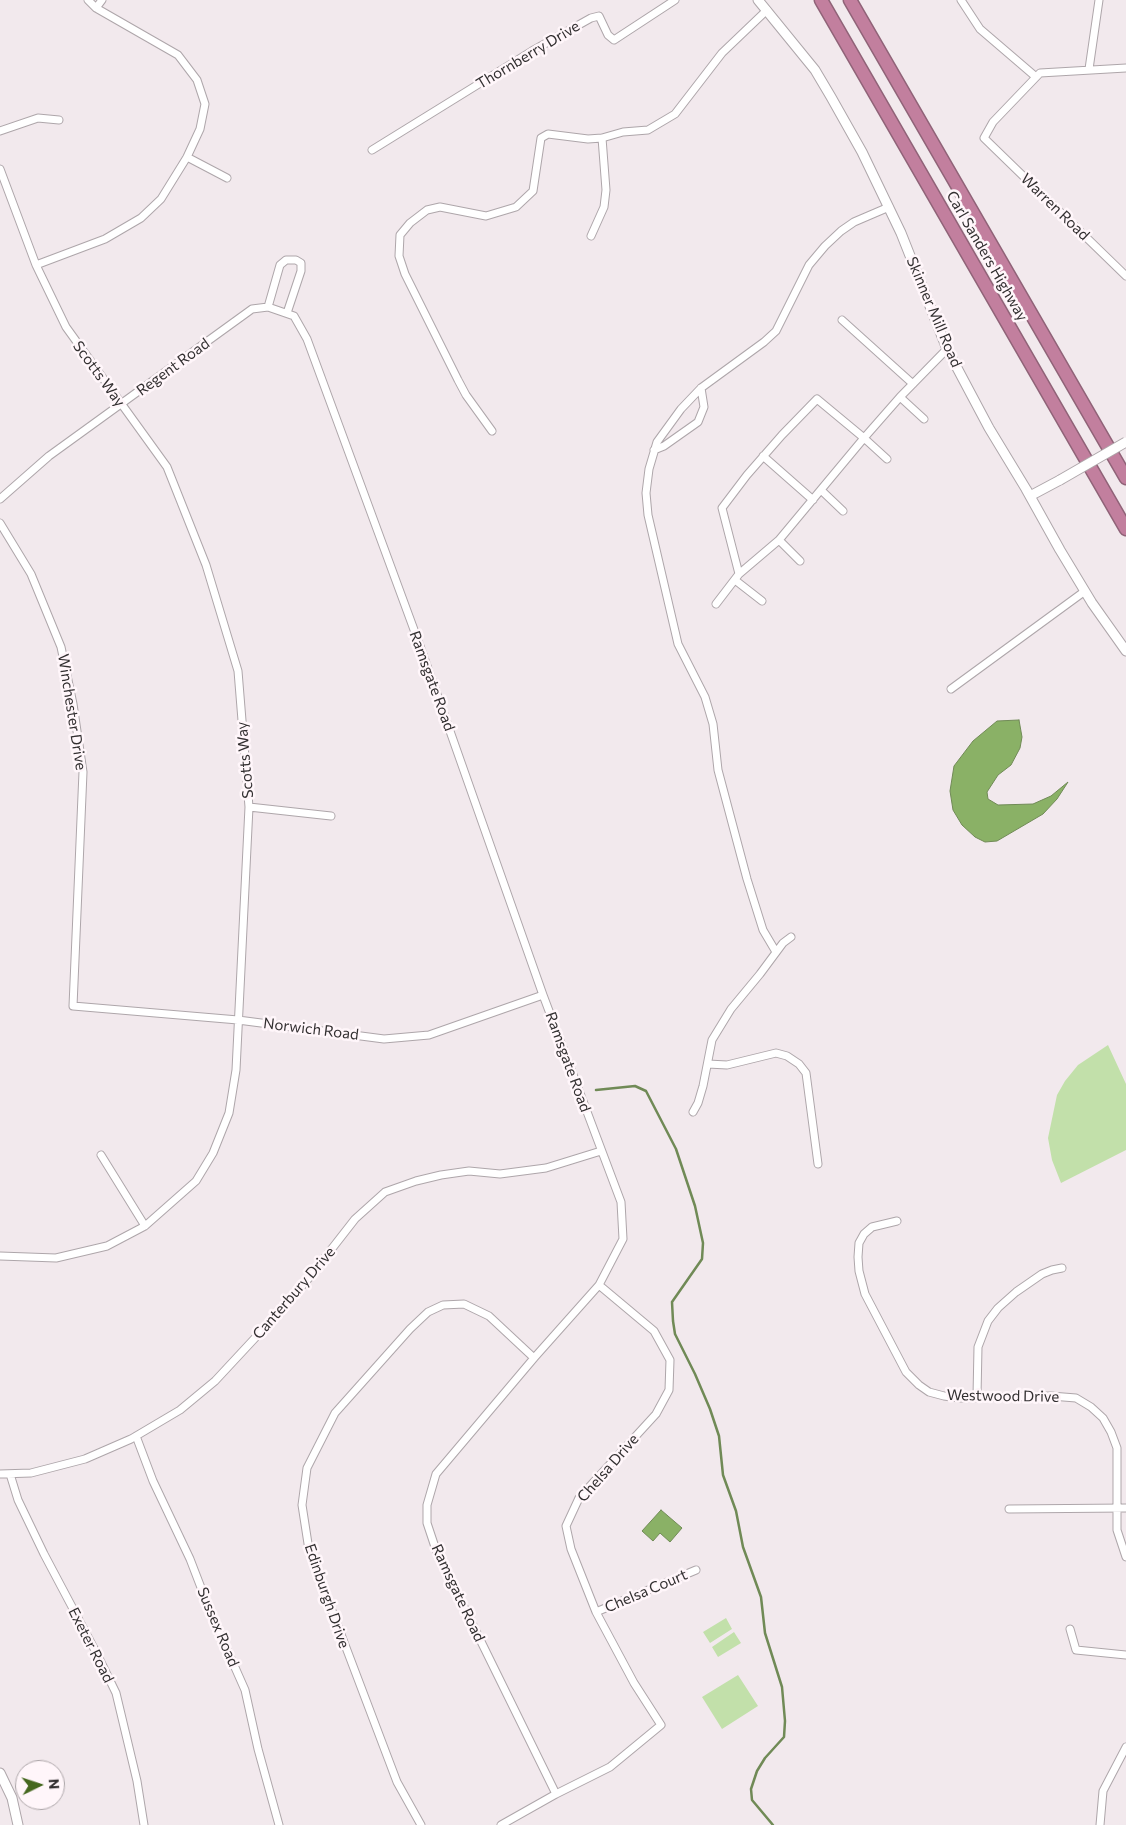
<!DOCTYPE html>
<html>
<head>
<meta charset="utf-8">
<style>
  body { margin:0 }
  #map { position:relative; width:1126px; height:1825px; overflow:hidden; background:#f2e9ed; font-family:Commissioner,sans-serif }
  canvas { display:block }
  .north { position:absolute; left:15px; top:1760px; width:50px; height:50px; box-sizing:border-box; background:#fff6fa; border:1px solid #ada6a9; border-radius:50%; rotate:86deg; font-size:14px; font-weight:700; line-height:20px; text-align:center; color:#322f30 }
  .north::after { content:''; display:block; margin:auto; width:18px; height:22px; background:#45681f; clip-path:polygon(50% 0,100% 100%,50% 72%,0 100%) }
</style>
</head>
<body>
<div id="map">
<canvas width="1126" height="1825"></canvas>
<div class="north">N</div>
</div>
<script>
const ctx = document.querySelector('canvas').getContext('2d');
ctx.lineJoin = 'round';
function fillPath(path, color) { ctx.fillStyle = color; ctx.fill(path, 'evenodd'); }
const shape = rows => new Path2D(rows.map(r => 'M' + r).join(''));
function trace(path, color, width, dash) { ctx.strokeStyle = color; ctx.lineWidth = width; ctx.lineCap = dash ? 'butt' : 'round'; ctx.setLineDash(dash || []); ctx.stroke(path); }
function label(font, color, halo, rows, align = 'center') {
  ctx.font = font + ' Commissioner,sans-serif'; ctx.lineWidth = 5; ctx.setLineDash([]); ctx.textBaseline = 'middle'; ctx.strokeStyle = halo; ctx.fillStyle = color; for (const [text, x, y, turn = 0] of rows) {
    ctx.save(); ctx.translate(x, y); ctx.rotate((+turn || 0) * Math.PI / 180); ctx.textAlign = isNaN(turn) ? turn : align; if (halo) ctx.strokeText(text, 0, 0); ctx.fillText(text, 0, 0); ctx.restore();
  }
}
fillPath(shape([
  [1108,1045,1126,1084,1126,1150,1061,1183,1052,1160,1048,1138,1057,1095,1065,1081,1078,1065],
  [726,1618,732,1629,710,1643,703,1632],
  [734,1632,741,1643,718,1657,712,1647],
  [738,1675,758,1706,722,1729,702,1697]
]), '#c2e0aa');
const water = shape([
  [1019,720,1022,737,1020,748,1011,765,998,775,987,792,988,799,998,805,1033,804,1051,796,1068,782,1057,799,1043,814,997,841,985,842,975,837,962,825,953,810,950,791,954,766,973,741,997,721,1019,720],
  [661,1510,682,1528,670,1542,660,1533,653,1541,642,1531,661,1510]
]);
fillPath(water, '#8ab166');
trace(water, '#708a56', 1);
trace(shape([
  [596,1090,635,1086,646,1091,676,1149,695,1206,703,1243,702,1259,672,1302,673,1321,675,1334,695,1374,710,1409,719,1436,723,1475,736,1511,743,1547,761,1597,765,1633,782,1687,785,1721,784,1737,765,1758,757,1771,751,1789,752,1800,773,1825]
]), '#708a56', 2.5);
const minor = shape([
  [961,0,980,29,1036,77],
  [96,8,102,0],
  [1126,68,1040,73,993,122,984,138,1126,276],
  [1089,69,1099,0],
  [0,131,38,118,59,120],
  [372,150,532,51,591,18,599,16,608,35,614,40,675,0],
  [187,157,227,178],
  [0,169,36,265,66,327,167,467,206,565,238,671,249,807,236,1070,229,1113,213,1153,196,1181,145,1226,107,1246,56,1258,0,1256],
  [591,236,604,207,606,190,602,138],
  [36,265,105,239,141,218,161,199,187,157,200,129,205,104,197,80,178,55,96,8,88,0],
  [268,307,280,265,286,260,296,260,301,263,301,271,287,313],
  [842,320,913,384],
  [900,397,924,419],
  [492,431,466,395,458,380,405,274,399,256,400,235,410,223,427,210,440,207,486,216,516,207,533,191,541,138,548,134,588,139,602,138,623,132,648,130,675,114,722,53,767,10],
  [654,450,664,446,698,422,704,407,701,388],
  [763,456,813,500],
  [887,459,864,438,817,399,782,435,747,475,722,508,739,574,779,540,864,438,900,397,947,349],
  [821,490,843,511],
  [0,499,49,456,252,309,268,307,294,316,307,339,420,646,543,995,621,1202,623,1239,599,1285,534,1358,436,1474,427,1505,427,1523,436,1550,556,1794],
  [0,523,31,574,61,647,73,704,83,772,73,1006,238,1020,384,1039,429,1035,543,995],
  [779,540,800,561],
  [735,580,762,601],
  [716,604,739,574],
  [951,689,1085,591],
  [249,807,331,816],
  [776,952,763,930,747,879,718,770,713,724,705,697,678,644,648,515,646,493,649,469,657,442,681,409,701,388,764,342,776,331,809,265,825,246,841,231,854,222,889,207],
  [708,1064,727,1065,776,1053,787,1056,799,1064,806,1073,818,1164],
  [693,1112,698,1103,703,1086,712,1040,731,1009,760,974,783,943,791,937],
  [101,1155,145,1226],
  [897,1221,872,1227,864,1234,859,1243,858,1257,859,1271,865,1294,906,1372,919,1385,929,1392,944,1396,959,1398,1051,1396,1076,1398,1091,1407,1103,1418,1111,1432,1117,1448,1117,1530,1126,1557],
  [977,1396,978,1347,988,1321,998,1308,1016,1292,1042,1274,1052,1270,1062,1268],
  [136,1436,153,1481,190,1559,210,1611,245,1690,258,1749,279,1825],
  [0,1474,31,1473,85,1459,131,1439,180,1410,215,1381,268,1324,309,1278,355,1219,385,1192,416,1181,441,1175,469,1171,500,1174,546,1168,601,1151],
  [10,1474,18,1500,44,1554,97,1654,116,1693,137,1781,144,1825],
  [1009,1509,1126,1508],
  [596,1612,696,1570],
  [1070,1629,1076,1650,1126,1655],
  [421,1825,397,1782,309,1550,302,1505,307,1468,335,1413,410,1329,428,1312,443,1305,464,1304,489,1316,534,1358],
  [501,1825,556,1794,610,1767,661,1725,634,1683,596,1612,571,1549,566,1526,579,1498,656,1414,669,1390,670,1360,654,1331,599,1285],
  [1100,1825,1103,1791,1126,1747]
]);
const tertiary = shape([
  [758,0,815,70,831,97,862,152,901,233,947,349,989,428,1026,489,1060,550,1092,603,1126,651],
  [1030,496,1060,480],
  [0,1773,12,1798,18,1825]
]);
const motorway = shape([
  [821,0,1126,529],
  [850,0,1126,478]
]);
trace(minor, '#aea6aa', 9);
trace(tertiary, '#aea6aa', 11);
trace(motorway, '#906378', 15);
trace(minor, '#fff', 7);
trace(tertiary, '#fff', 9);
trace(motorway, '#c27f9e', 12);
const tertiaryBridge = shape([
  [1060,480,1126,442]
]);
trace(tertiaryBridge, '#aea6aa', 11, []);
trace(tertiaryBridge, '#fff', 9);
label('15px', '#322f30', '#fff6fa', [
  ["Thornberry Drive",528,55,-31],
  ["Warren Road",1055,207,44],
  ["Carl Sanders Highway",987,256,60],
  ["Skinner Mill Road",934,312,67],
  ["Regent Road",173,367,-36],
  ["Scotts Way",99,374,54],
  ["Ramsgate Road",432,681,70],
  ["Winchester Drive",72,712,81],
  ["Scotts Way",245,760,-95],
  ["Norwich Road",311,1029,7],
  ["Ramsgate Road",568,1062,70],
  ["Canterbury Drive",294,1293,-49],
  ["Westwood Drive",1003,1396,1],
  ["Chelsa Drive",608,1468,-49],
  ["Chelsa Court",646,1591,-23],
  ["Ramsgate Road",458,1593,65],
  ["Edinburgh Drive",327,1596,71],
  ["Sussex Road",218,1627,67],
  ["Exeter Road",91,1645,63]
]);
</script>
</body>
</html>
